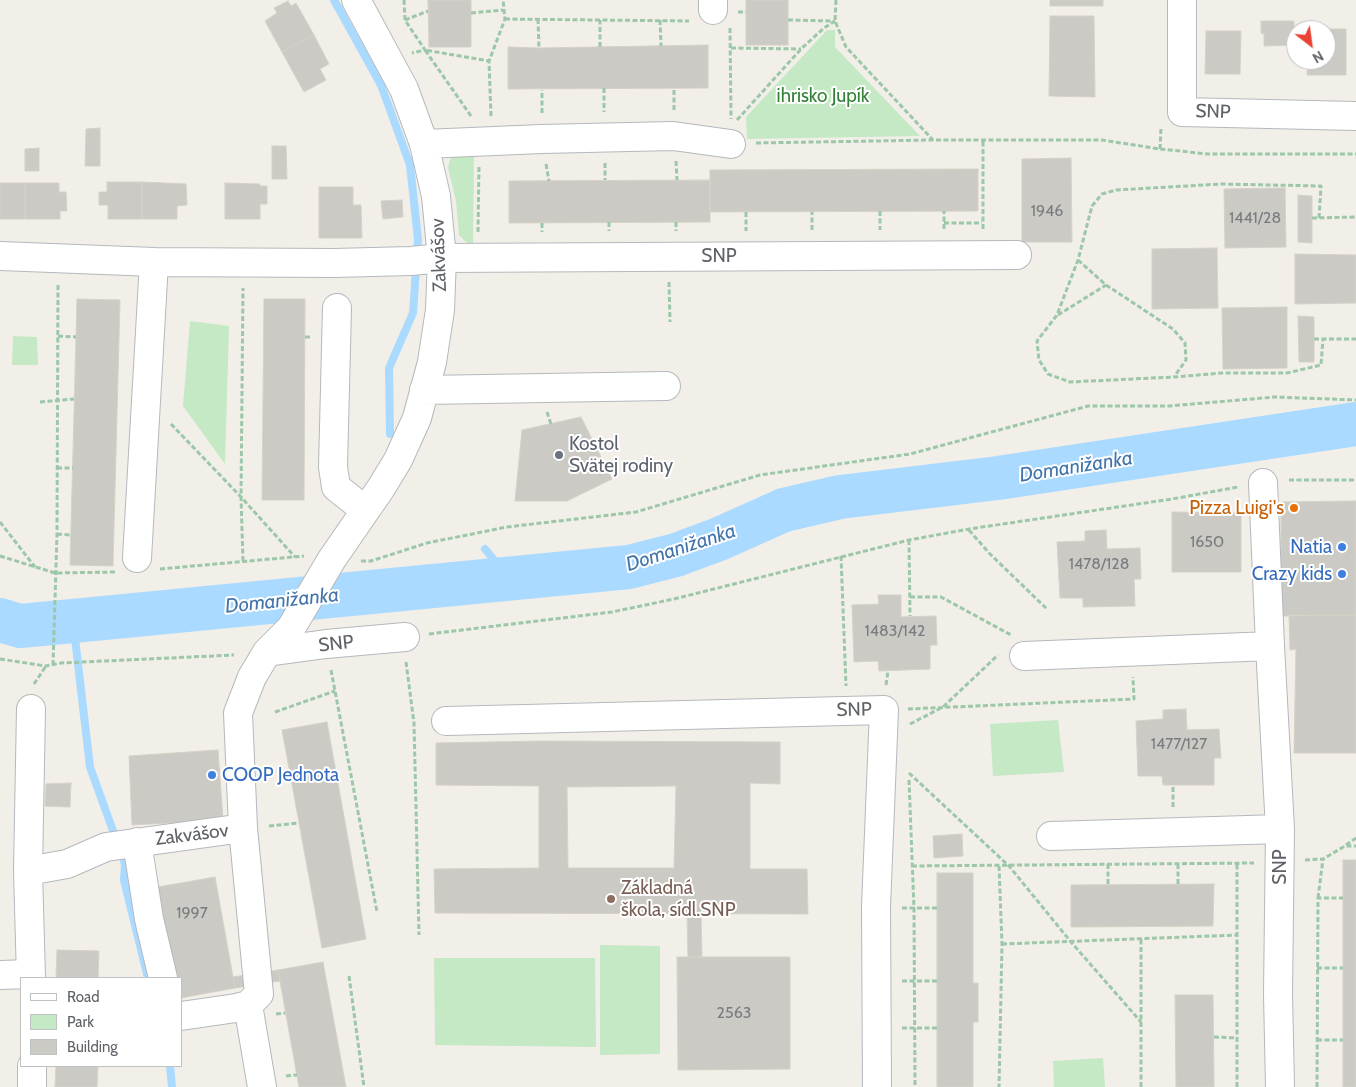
<!DOCTYPE html>
<html>
<head>
<meta charset="utf-8">
<style>
  body { margin:0 }
  #map { position:relative; width:1356px; height:1087px; overflow:hidden; background:#f1efe8; font-family:Cabin,sans-serif }
  canvas { display:block }
  .legend { position:absolute; left:20px; top:977px; width:162px; height:90px; box-sizing:border-box; background:#fff; border:1px solid #bfc1c3; margin:0; padding:6px 9px; list-style:none; font-size:15px; color:#5f6368 }
  .legend li { display:flex; align-items:center; gap:10px; height:25px }
  .legend b { width:25px; border:1px solid #bfc1c3 }
  .north { position:absolute; left:1286px; top:20px; width:50px; height:50px; box-sizing:border-box; background:#fff; border:1px solid #bfc1c3; border-radius:50%; rotate:150deg; font-size:14px; font-weight:700; line-height:20px; text-align:center; color:#5f6368 }
  .north::after { content:''; display:block; margin:auto; width:18px; height:22px; background:#ea4335; clip-path:polygon(50% 0,100% 100%,50% 72%,0 100%) }
</style>
</head>
<body>
<div id="map">
<canvas width="1356" height="1087"></canvas>
<ul class="legend">
<li><b style="height:6px;background:#fff"></b>Road</li>
<li><b style="height:14px;background:#c5e8c5"></b>Park</li>
<li><b style="height:14px;background:#cccac5"></b>Building</li>
</ul>
<div class="north">N</div>
</div>
<script>
const ctx = document.querySelector('canvas').getContext('2d');
ctx.lineJoin = 'round';
function fillPath(path, color) { ctx.fillStyle = color; ctx.fill(path, 'evenodd'); }
const shape = rows => new Path2D(rows.map(r => 'M' + r).join(''));
function trace(path, color, width, dash) { ctx.strokeStyle = color; ctx.lineWidth = width; ctx.lineCap = dash ? 'butt' : 'round'; ctx.setLineDash(dash || []); ctx.stroke(path); }
function label(font, color, halo, rows, align = 'center') {
  ctx.font = font + ' Cabin,sans-serif'; ctx.lineWidth = 4; ctx.setLineDash([]); ctx.textBaseline = 'middle'; ctx.strokeStyle = halo; ctx.fillStyle = color; for (const [text, x, y, turn = 0] of rows) {
    ctx.save(); ctx.translate(x, y); ctx.rotate((+turn || 0) * Math.PI / 180); ctx.textAlign = isNaN(turn) ? turn : align; if (halo) ctx.strokeText(text, 0, 0); ctx.fillText(text, 0, 0); ctx.restore();
  }
}
fillPath(shape([
  [827,30,835,30,835,47,920,136,747,139,746,117],
  [474,154,473,245,469,245,459,235,456,201,448,168,450,159,453,156],
  [190,321,229,326,225,464,183,406],
  [13,336,37,337,38,365,12,365],
  [1058,720,1064,772,993,776,990,724],
  [600,945,660,946,660,1054,600,1055],
  [434,958,595,958,596,1047,435,1045],
  [1103,1058,1105,1087,1054,1087,1053,1061]
]), '#c5e8c5');
trace(shape([
  [334,0,381,85,410,165,418,239,413,313,389,368,390,434],
  [485,549,509,578],
  [73,621,90,767,125,864,124,880,148,978],
  [170,1066,172,1087]
]), '#aadaff', 8);
trace(shape([
  [0,620,20,626,73,621,629,567,676,555,719,539,784,510,840,497,998,478,1356,424]
]), '#aadaff', 44);
const building = shape([
  [428,0,471,0,471,47,429,47,428,0],
  [746,0,788,0,788,45,746,45,746,0],
  [1050,0,1103,0,1103,6,1050,6,1050,0],
  [288,1,291,6,296,3,314,35,282,52,265,21,277,13,274,8,288,1],
  [1050,16,1094,16,1095,97,1049,96,1050,16],
  [1261,21,1294,21,1294,45,1264,46,1264,34,1261,33,1261,21],
  [1308,29,1346,29,1346,75,1307,75,1308,60,1326,60,1326,30,1308,29],
  [1206,31,1241,31,1240,74,1205,74,1206,31],
  [314,35,329,64,320,69,326,80,304,92,282,52,314,35],
  [708,45,708,88,508,89,508,47,539,48,708,45],
  [100,128,100,166,85,166,86,129,100,128],
  [272,146,286,146,287,179,272,179,272,146],
  [39,148,39,171,25,171,25,149,39,148],
  [1071,158,1072,242,1022,242,1022,159,1071,158],
  [978,169,978,211,710,212,710,170,978,169],
  [710,180,710,222,509,223,509,181,710,180],
  [107,182,142,182,142,219,108,219,108,205,99,205,99,192,107,192,107,182],
  [142,182,186,184,187,205,177,206,177,219,142,219,142,182],
  [0,183,25,183,25,219,0,219,0,183],
  [25,183,59,183,59,192,66,192,67,211,60,211,60,219,25,219,25,183],
  [225,183,260,184,260,186,267,186,267,204,260,204,260,219,225,219,225,183],
  [319,187,353,187,353,205,361,205,362,238,319,238,319,187],
  [1285,188,1286,247,1225,248,1224,189,1285,188],
  [1298,195,1312,196,1312,243,1298,242,1298,195],
  [402,200,403,217,383,219,381,201,402,200],
  [1217,248,1218,308,1152,309,1152,249,1217,248],
  [1295,254,1356,255,1356,303,1295,304,1295,254],
  [77,299,120,300,113,566,70,565,77,299],
  [264,299,305,299,304,500,262,500,264,299],
  [1287,307,1287,368,1223,369,1222,308,1287,307],
  [1298,316,1314,317,1314,362,1299,362,1298,316],
  [581,417,612,479,567,501,515,501,522,430,581,417],
  [1356,501,1356,615,1281,616,1281,502,1356,501],
  [1172,512,1241,513,1241,572,1172,572,1172,512],
  [1106,530,1107,549,1140,548,1141,579,1134,579,1135,606,1083,607,1083,598,1060,598,1057,542,1085,541,1085,531,1106,530],
  [878,595,901,595,901,617,936,616,937,645,930,645,930,669,879,671,878,661,854,662,852,605,879,604,878,595],
  [1289,615,1356,615,1356,753,1294,753,1296,649,1290,650,1289,615],
  [1186,709,1187,730,1219,729,1221,758,1214,758,1214,785,1163,785,1162,776,1138,776,1136,721,1163,719,1163,710,1186,709],
  [327,722,366,939,322,948,282,730,327,722],
  [542,741,780,742,780,784,750,783,750,869,807,869,808,914,435,913,434,869,539,868,539,786,436,785,436,743,542,741],
  [676,786,674,868,568,868,567,787,676,786],
  [218,750,223,820,132,825,129,756,218,750],
  [71,783,70,807,45,806,46,784,71,783],
  [962,834,963,856,934,858,933,836,962,834],
  [1343,860,1356,860,1356,1087,1343,1087,1343,860],
  [937,873,973,873,973,983,978,983,978,1022,973,1022,973,1087,937,1087,937,873],
  [215,877,235,988,181,998,181,978,174,978,158,887,215,877],
  [1214,884,1213,926,1071,927,1071,885,1214,884],
  [687,914,701,914,702,957,688,957,687,914],
  [57,950,99,951,98,978,56,978,57,950],
  [677,957,790,957,790,1069,678,1070,677,957],
  [323,962,346,1087,299,1087,278,970,323,962],
  [278,970,280,981,235,988,233,977,278,970],
  [1175,995,1213,995,1214,1087,1176,1087,1175,995],
  [56,1066,98,1066,97,1087,55,1087,56,1066]
]);
fillPath(building, '#cccac5');
trace(building, '#d6d1c6', 1);
const minor = shape([
  [713,0,713,10],
  [1182,0,1182,112,1356,116],
  [424,144,542,139,673,136,731,144],
  [0,256,154,262,334,263,411,261,442,258,1017,255],
  [337,308,333,467,336,487,365,510],
  [424,390,666,386],
  [1263,483,1270,646,1280,829,1278,994,1280,1087],
  [137,558,154,262],
  [267,652,326,644,405,637],
  [1024,656,1270,646],
  [31,709,28,871,31,978],
  [446,721,884,710,876,907,877,1087],
  [1051,836,1280,829],
  [137,842,149,919,163,978],
  [28,871,67,864,106,847,243,828,238,713,252,677,267,652,291,628,332,559,381,488,398,460,417,418,432,362,440,310,442,258,436,196,424,144,404,89,356,0],
  [0,975,31,974],
  [248,1005,262,1087],
  [181,1016,236,1008,248,1005,259,994,243,828],
  [32,1066,32,1087]
]);
trace(minor, '#b5b8bc', 30);
trace(shape([
  [404,0,405,20,425,50,412,53],
  [836,0,835,21,846,47,933,140],
  [738,12,746,12],
  [471,13,503,10],
  [505,19,689,21],
  [538,19,539,48],
  [405,20,428,11],
  [660,20,661,46],
  [788,20,834,21],
  [730,28,731,119],
  [600,47,600,20],
  [731,48,801,49],
  [604,88,604,112],
  [674,110,674,88],
  [542,113,542,90],
  [471,116,425,50,489,61],
  [491,116,489,61,505,19,503,0],
  [737,120,801,49,824,28,835,21],
  [756,143,933,140,1102,140,1160,149,1208,154,1356,154],
  [1160,149,1161,128],
  [676,161,677,180],
  [605,163,605,180],
  [546,164,549,181],
  [880,211,880,230],
  [746,212,746,231],
  [1312,218,1356,217],
  [1319,218,1321,186,1221,184,1116,190,1102,194,1092,206,1078,260,1057,315,1037,341,1039,360,1048,374,1070,382,1174,377,1222,373,1287,373,1321,365,1323,339],
  [609,222,609,231],
  [676,222,676,231],
  [542,223,542,232],
  [944,223,982,223],
  [944,229,944,211],
  [983,229,983,140],
  [812,230,812,212],
  [478,232,479,166],
  [1078,260,1106,285,1173,329,1185,343,1186,360,1174,377],
  [669,282,670,322],
  [1058,315,1106,285],
  [58,336,76,337],
  [305,337,312,337],
  [1314,339,1356,339],
  [40,402,74,399],
  [547,412,551,424],
  [171,424,241,497,295,557],
  [57,468,73,468],
  [1289,480,1356,480],
  [0,522,35,567],
  [969,530,989,553,1048,610],
  [57,534,71,535],
  [909,540,910,616],
  [0,556,55,573,117,572],
  [841,556,846,686],
  [243,561,241,497,243,288],
  [361,561,371,561,427,543,507,527,636,512,760,475,910,454,1088,406,1169,406,1275,397,1356,400],
  [160,569,304,556],
  [910,597,941,597,1011,635],
  [429,634,612,612,674,599,909,540,969,529,1172,499,1238,487],
  [0,659,46,666,61,663,234,655],
  [406,662,414,723,419,935],
  [53,665,57,534,58,283],
  [331,670,377,912],
  [34,684,46,666],
  [886,685,888,671],
  [908,709,1134,699,1133,677],
  [275,712,335,691],
  [910,724,943,707,998,655],
  [909,773,1009,866,1071,942,1141,1022],
  [909,780,914,908,915,1087],
  [1173,807,1173,785],
  [269,826,299,823],
  [1346,845,1356,838],
  [1305,860,1323,859,1345,846,1356,846],
  [1108,864,1108,885],
  [912,866,1254,863],
  [999,866,1002,944,999,1087],
  [1178,884,1178,864],
  [1318,898,1323,859],
  [902,908,937,908],
  [1002,944,1237,935],
  [1317,968,1343,968],
  [349,976,364,1087],
  [902,981,937,981],
  [276,1014,285,1013],
  [902,1028,937,1028],
  [1214,1037,1237,1038],
  [1317,1040,1343,1040],
  [286,1076,297,1075],
  [1141,1087,1141,939],
  [1237,1087,1237,863],
  [1317,1087,1318,898,1343,898]
]), '#9cc7a9', 3, [5, 2.5]);
trace(minor, '#fff', 28);
for (const [x, y, r, color] of [
  [559,455,5,"#6b7280"],
  [1294,508,5,"#e8710a"],
  [1342,547,5,"#3f7fe0"],
  [1342,574,5,"#3f7fe0"],
  [212,775,5,"#3f7fe0"],
  [611,899,5,"#8d6e63"]
]) { const dot = new Path2D(); dot.arc(x, y, r, 0, 2 * Math.PI); ctx.fillStyle = color; ctx.fill(dot); trace(dot, '#fff', 2); }
label('16px', '#7a7d7f', null, [
  ["1946",1047,211],
  ["1441/28",1255,218],
  ["1650",1207,542],
  ["1478/128",1099,564],
  ["1483/142",895,631],
  ["1477/127",1179,744],
  ["1997",192,913],
  ["2563",734,1013]
]);
label('19px', '#348238', '#fff', [
  ["ihrisko Jupík",823,96]
]);
label('19px', '#5f6368', '#fff', [
  ["SNP",1213,112,2],
  ["Zakvášov",439,255,-92],
  ["SNP",719,256],
  ["SNP",336,644,-6],
  ["SNP",854,710,-1],
  ["Zakvášov",192,835,-7],
  ["SNP",1280,867,-90]
]);
label('19px', '#5b616d', '#fff', [
  ["Kostol",569,444],
  ["Svätej rodiny",569,466]
], 'left');
label('19px', '#c56008', '#fff', [
  ["Pizza Luigi's",1284,508]
], 'right');
label('19px', '#366cbe', '#fff', [
  ["Natia",1332,547],
  ["Crazy kids",1332,574],
  ["COOP Jednota",222,775,"left"]
], 'right');
label('19px', '#785e54', '#fff', [
  ["Základná",621,888],
  ["škola, sídl.SNP",621,910]
], 'left');
label('italic 20px', '#4174aa', '#fff', [
  ["Domanižanka",1076,467,-9],
  ["Domanižanka",681,548,-18],
  ["Domanižanka",282,601,-6]
]);
</script>
</body>
</html>
